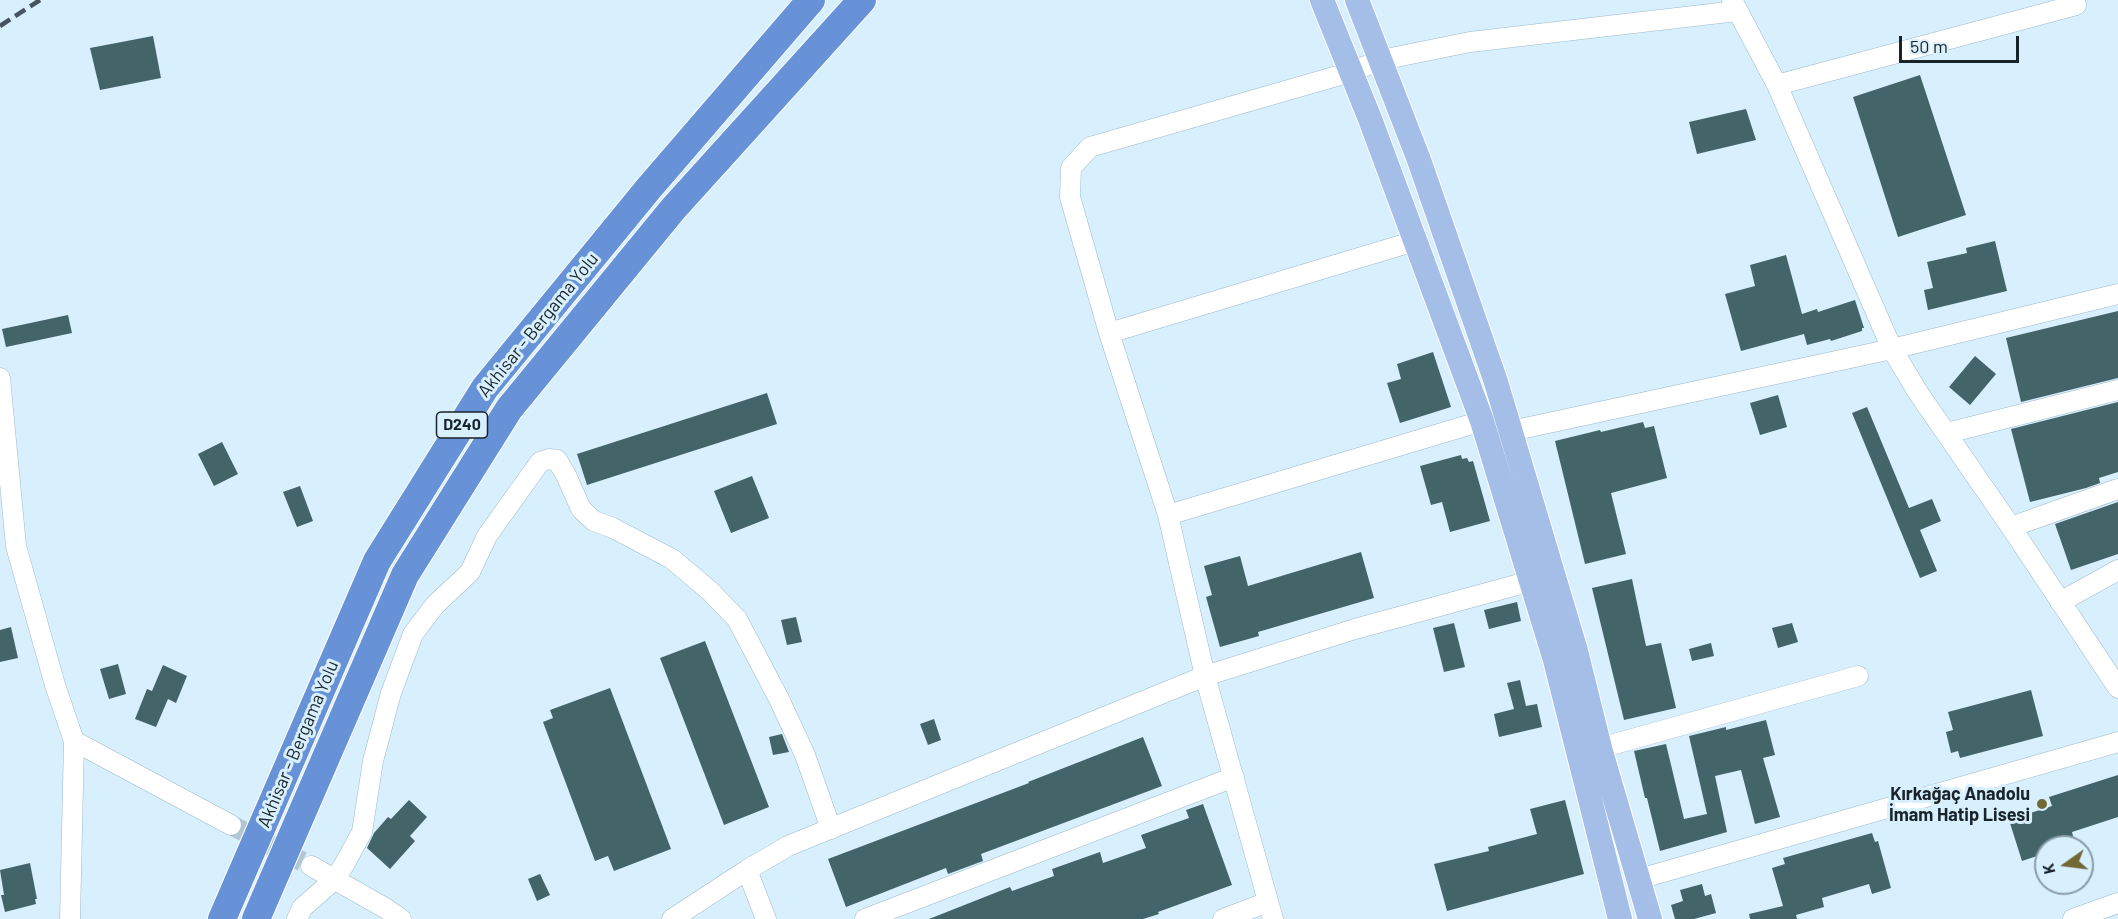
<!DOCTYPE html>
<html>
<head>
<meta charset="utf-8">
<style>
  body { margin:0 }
  #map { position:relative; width:2118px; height:919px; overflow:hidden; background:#d8effd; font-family:Barlow,sans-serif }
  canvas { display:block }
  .north { position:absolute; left:2034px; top:835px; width:60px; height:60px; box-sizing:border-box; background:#d8effd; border:2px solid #8b9da9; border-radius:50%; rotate:256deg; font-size:16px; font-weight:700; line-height:24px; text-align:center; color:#18232a }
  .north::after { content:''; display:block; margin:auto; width:21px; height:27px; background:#716835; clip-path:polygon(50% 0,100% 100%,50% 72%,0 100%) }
  .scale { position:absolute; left:1899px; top:36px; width:120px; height:27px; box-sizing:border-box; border:3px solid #18232a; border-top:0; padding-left:8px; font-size:18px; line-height:21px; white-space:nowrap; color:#18232a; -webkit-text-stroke:4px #d8effd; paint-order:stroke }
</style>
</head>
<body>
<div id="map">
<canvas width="2118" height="919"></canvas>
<div class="north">K</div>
<div class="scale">50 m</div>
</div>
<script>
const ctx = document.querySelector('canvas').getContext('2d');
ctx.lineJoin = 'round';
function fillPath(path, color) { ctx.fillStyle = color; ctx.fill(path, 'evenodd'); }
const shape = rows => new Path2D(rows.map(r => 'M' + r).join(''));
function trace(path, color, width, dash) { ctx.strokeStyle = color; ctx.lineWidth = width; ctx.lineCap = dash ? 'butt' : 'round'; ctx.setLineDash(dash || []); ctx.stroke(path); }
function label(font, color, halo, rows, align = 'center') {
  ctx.font = font + ' Barlow,sans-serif'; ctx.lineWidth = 6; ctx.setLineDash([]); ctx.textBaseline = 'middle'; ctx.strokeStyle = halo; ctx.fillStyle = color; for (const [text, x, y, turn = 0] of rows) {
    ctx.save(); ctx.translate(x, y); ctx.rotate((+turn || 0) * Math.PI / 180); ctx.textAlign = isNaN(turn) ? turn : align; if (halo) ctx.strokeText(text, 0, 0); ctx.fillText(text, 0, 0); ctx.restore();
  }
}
fillPath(shape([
  [153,36,161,78,100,90,90,48],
  [1920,75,1966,215,1898,237,1853,97],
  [1746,109,1756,140,1697,154,1689,122],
  [1995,241,2007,291,1928,310,1924,290,1933,288,1927,262,1967,253,1966,248],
  [1786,255,1802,314,1817,309,1818,312,1855,300,1864,328,1862,328,1862,331,1831,341,1830,339,1807,345,1804,334,1741,351,1725,294,1755,286,1750,265],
  [2118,311,2118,378,2021,402,2006,338],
  [68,315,72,333,6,347,2,329],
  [1433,352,1451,407,1400,423,1387,383,1401,379,1397,364],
  [1975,356,1996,374,1970,405,1949,387],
  [767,393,777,424,587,485,577,454],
  [1778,395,1787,427,1760,435,1750,403],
  [2118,402,2118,472,2099,478,2100,483,2086,488,2030,502,2011,429],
  [1867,407,1909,508,1932,499,1941,521,1920,530,1937,571,1920,578,1852,413],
  [1643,422,1645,428,1654,426,1667,478,1611,493,1626,554,1585,564,1555,441,1600,430,1601,432],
  [222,442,238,474,214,486,198,454],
  [1461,455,1462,459,1467,458,1469,462,1473,461,1490,521,1450,532,1442,502,1431,505,1420,466],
  [752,476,769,518,731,533,714,491],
  [300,486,313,521,297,527,283,492],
  [2118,502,2118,554,2071,570,2055,524],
  [1361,552,1374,598,1258,632,1259,636,1220,647,1206,597,1212,595,1204,566,1240,556,1248,586],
  [1632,579,1646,646,1661,643,1676,708,1624,720,1592,588],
  [1517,602,1521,621,1489,629,1484,610],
  [796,617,802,642,787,645,781,620],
  [1454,623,1465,667,1444,672,1433,628],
  [1792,623,1798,642,1778,648,1772,628],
  [11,627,18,658,0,662,0,630],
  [705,641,769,807,724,825,660,658],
  [1711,643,1714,656,1692,661,1689,649],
  [118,664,126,694,109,699,100,669],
  [163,665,187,676,176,703,168,699,156,727,135,719,147,689,152,691],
  [1520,680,1526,706,1537,704,1542,727,1499,737,1494,714,1514,709,1507,683],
  [610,688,671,849,614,871,608,856,595,861,543,722,553,718,550,710],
  [2031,690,2043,736,1960,758,1958,751,1951,753,1946,732,1953,730,1948,712],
  [934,719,941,740,928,745,920,724],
  [1766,720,1775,755,1763,758,1780,817,1755,824,1741,770,1715,776,1727,832,1660,851,1647,798,1645,798,1634,751,1666,744,1684,819,1707,814,1689,736,1726,727,1726,730],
  [782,734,789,752,773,755,769,737],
  [1143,737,1162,786,981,854,983,861,948,874,946,868,846,907,828,859,1029,783,1028,782],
  [2118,775,2118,817,2072,832,2075,844,2065,847,2046,847,2046,853,2022,861,2009,820,2052,806,2049,797],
  [409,800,427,817,410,836,415,841,390,869,367,848,374,833,388,817,391,819],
  [1565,800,1584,874,1447,911,1434,864,1489,851,1488,847,1537,834,1530,809],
  [1203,804,1232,885,1158,912,1159,914,1143,919,929,919,1010,887,1012,891,1054,876,1052,869,1100,852,1103,863,1146,848,1141,835,1189,818,1186,810],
  [1872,833,1875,842,1878,841,1891,888,1872,894,1869,884,1822,898,1824,907,1796,915,1797,919,1750,919,1749,914,1783,906,1772,868,1785,864,1783,858],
  [30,863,37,899,35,899,36,904,5,912,1,895,4,895,0,870],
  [540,874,550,895,537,901,528,879],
  [1702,884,1705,896,1711,894,1716,913,1694,919,1675,919,1671,905,1683,901,1680,890]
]), '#436468');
trace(shape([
  [231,825,311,866]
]), '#b2c6d3', 20, [20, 10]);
const minor = shape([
  [1732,0,1777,85,1892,349,1919,394,2011,527,2118,688],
  [1777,85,2076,5],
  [1109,333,1415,241],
  [0,378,16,546,55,685,74,741,231,825],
  [1511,431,1892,349,2118,294],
  [1947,433,2118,390],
  [1168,515,1482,421],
  [2011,527,2118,489],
  [2060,602,2118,570],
  [1600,748,1858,676],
  [311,866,385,908,401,919],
  [747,870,766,919],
  [1639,879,2118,742],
  [70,919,74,741],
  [297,919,302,908,334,880,344,865,362,832,373,761,391,693,413,634,435,605,470,572,487,536,540,462,549,459,557,460,566,475,581,509,594,521,613,528,672,559,710,591,737,619,779,699,805,755,831,829],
  [672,919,747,870,788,846,1205,676,1355,629,1531,581],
  [865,919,1234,777],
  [1223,919,1268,902],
  [1273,919,1205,676,1168,515,1109,333,1070,197,1071,168,1090,147,1351,72,1381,60,1470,42,1737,11],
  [2073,919,2118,903]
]);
const major = shape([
  [1322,0,1370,119,1482,421,1555,660,1620,919],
  [1357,0,1419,160,1496,382,1576,651,1600,748,1650,919]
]);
const highway = shape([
  [222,919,377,561,485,388,649,188,811,0],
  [256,919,405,575,509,409,673,209,862,0]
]);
trace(minor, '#9db9ca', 21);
trace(major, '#fff', 26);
trace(highway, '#fff', 30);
trace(minor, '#fff', 20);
trace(major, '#a4bee7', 24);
trace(highway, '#6892d7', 28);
trace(shape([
  [0,26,40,0]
]), '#46545d', 4.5, [12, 6]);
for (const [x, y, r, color] of [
  [2042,804,6,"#716835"]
]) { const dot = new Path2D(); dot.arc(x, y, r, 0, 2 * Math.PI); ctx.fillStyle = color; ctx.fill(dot); trace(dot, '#d8effd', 2); }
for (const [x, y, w] of [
  [462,425,51]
]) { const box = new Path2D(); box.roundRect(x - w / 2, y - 13, w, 26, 4.5); ctx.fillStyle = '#d8effd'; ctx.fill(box); trace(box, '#18232a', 1.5); }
label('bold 16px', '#18232a', null, [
  ["D240",462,425]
]);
label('18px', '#18232a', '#d8effd', [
  ["Akhisar - Bergama Yolu",538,325,-51],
  ["Akhisar - Bergama Yolu",298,744,-67]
]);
label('bold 18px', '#18232a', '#d8effd', [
  ["Kırkağaç Anadolu",2030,794],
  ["İmam Hatip Lisesi",2030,815]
], 'right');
</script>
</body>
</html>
